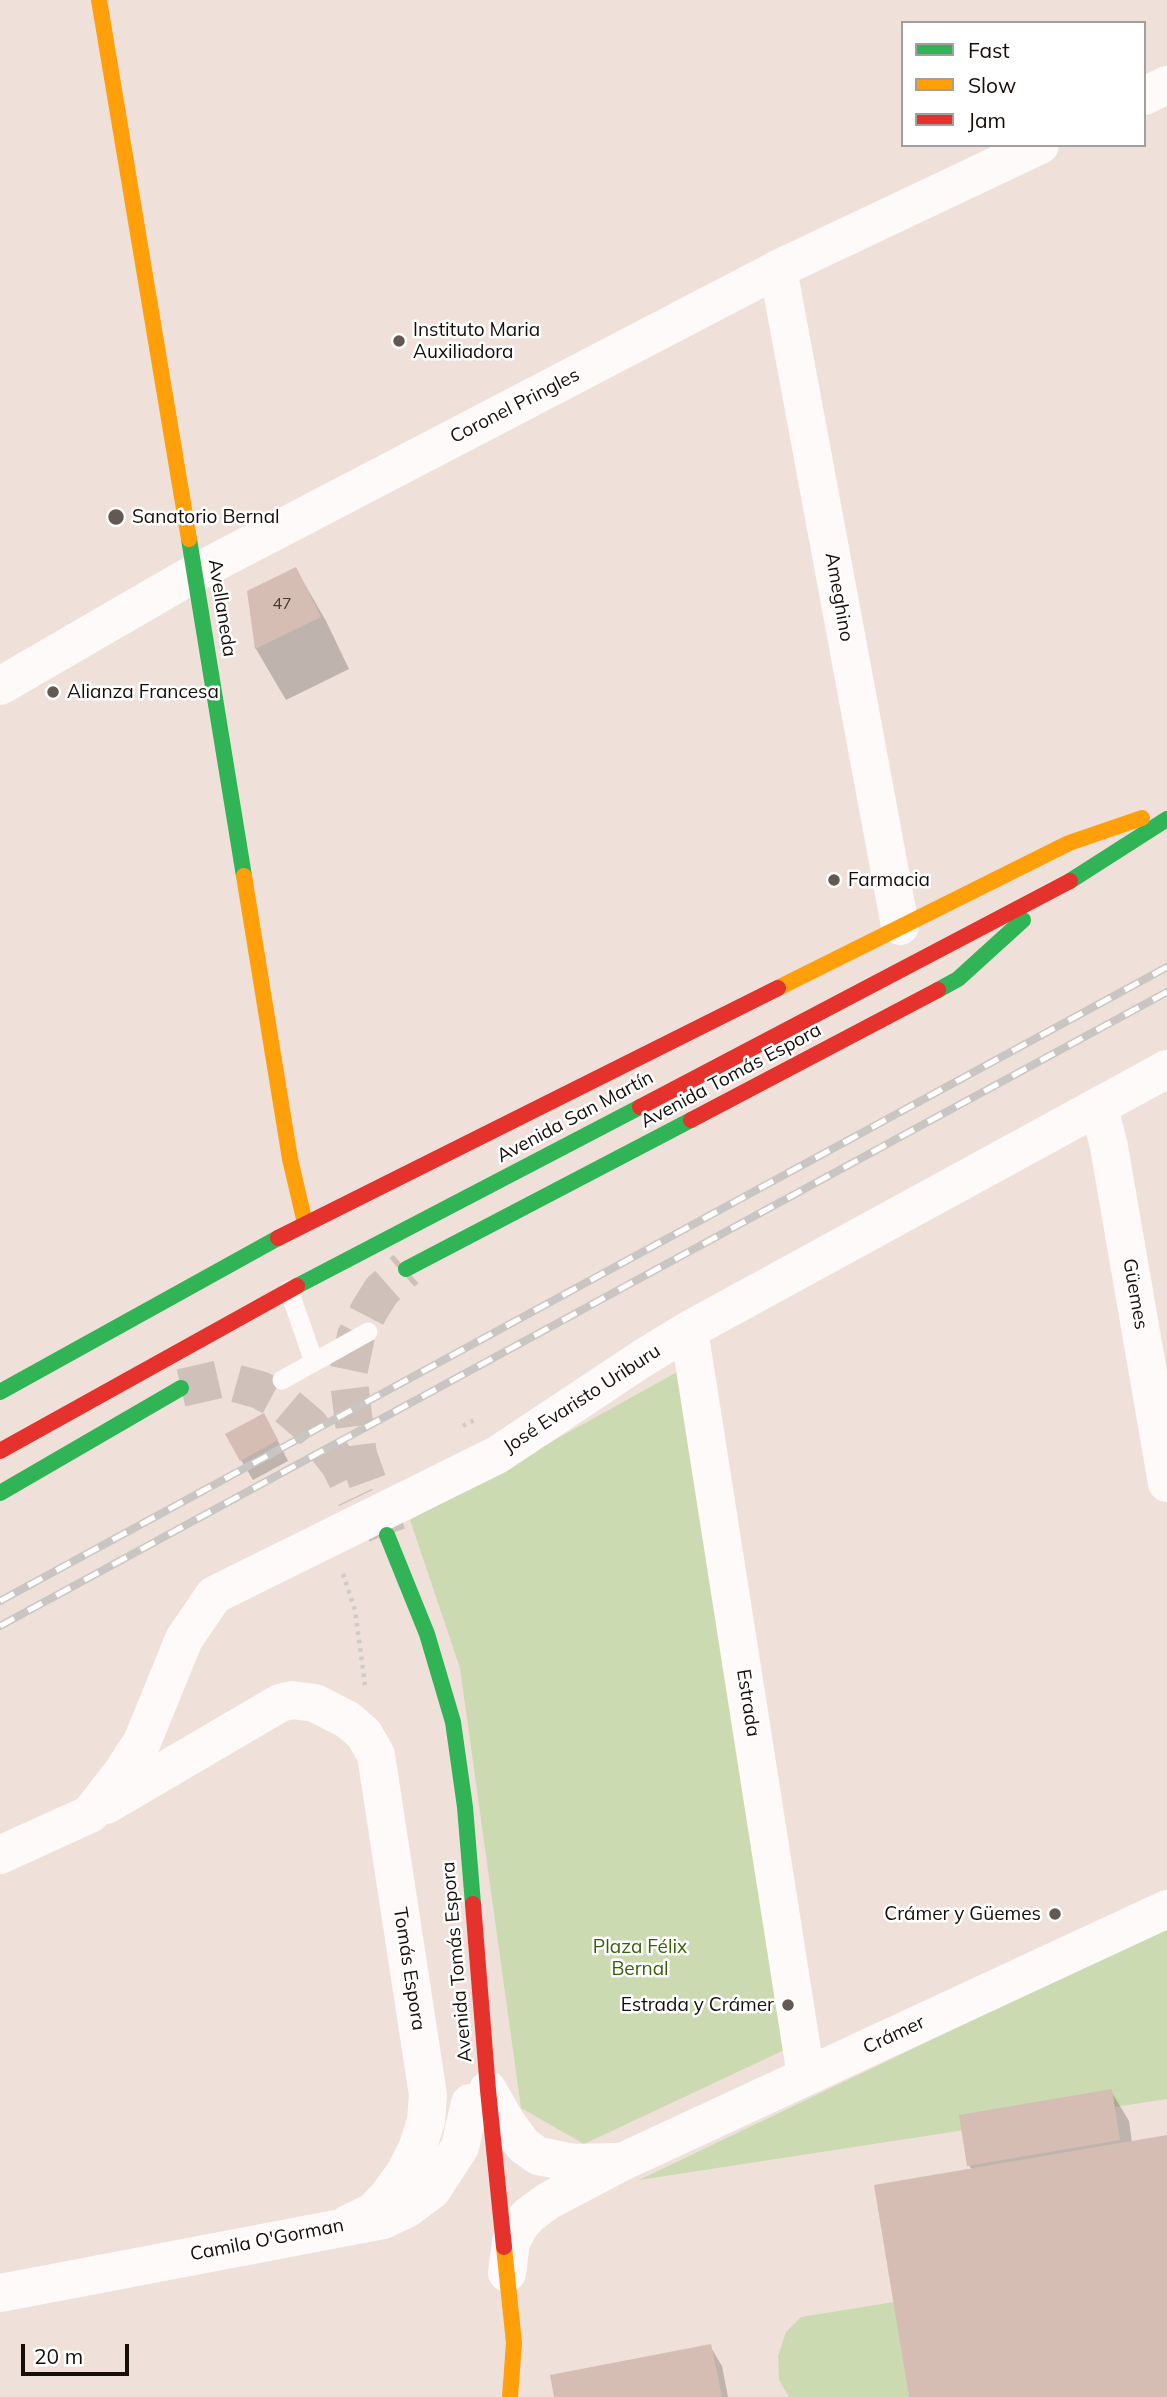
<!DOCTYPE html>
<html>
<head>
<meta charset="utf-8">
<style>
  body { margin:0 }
  #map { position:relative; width:1167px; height:2397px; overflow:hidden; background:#efe0d9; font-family:Mulish,sans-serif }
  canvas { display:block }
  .legend { position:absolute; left:901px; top:21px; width:245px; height:126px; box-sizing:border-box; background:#fff; border:2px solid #a29f9d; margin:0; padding:9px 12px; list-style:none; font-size:21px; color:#170e0a }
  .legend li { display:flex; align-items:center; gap:14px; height:35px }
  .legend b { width:35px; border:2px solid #a29f9d }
  .scale { position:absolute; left:21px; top:2344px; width:108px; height:32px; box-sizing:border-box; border:4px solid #170e0a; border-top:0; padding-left:9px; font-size:21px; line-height:24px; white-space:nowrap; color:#170e0a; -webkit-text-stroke:5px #fff; paint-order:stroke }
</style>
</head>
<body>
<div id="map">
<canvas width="1167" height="2397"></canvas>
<ul class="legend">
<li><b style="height:9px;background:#30b455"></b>Fast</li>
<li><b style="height:9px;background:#ff9f0a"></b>Slow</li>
<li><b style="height:9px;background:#e5322d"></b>Jam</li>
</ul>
<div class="scale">20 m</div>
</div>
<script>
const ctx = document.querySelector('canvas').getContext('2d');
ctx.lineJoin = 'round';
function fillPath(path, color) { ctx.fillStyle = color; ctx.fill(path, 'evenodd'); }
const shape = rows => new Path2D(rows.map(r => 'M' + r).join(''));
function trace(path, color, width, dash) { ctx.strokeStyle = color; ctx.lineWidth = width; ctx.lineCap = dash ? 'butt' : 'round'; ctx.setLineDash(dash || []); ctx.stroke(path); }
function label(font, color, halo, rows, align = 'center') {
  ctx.font = font + ' Mulish,sans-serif'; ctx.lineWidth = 5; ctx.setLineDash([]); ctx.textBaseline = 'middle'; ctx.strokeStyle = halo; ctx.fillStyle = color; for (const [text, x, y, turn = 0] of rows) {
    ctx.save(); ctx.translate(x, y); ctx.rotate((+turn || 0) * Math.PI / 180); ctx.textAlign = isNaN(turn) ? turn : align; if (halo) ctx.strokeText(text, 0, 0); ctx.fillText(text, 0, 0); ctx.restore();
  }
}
fillPath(shape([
  [679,1371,795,2045,584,2144,521,2108,460,1668,410,1520],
  [1167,1927,1167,2099,639,2180],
  [894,2302,909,2397,789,2397,779,2380,778,2356,786,2332,801,2317]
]), '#ccdab1');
fillPath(shape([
  [296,569,326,621,349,669,286,700,256,649,249,592],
  [275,1435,288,1461,253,1480,241,1460],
  [1111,2091,1129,2121,1132,2143,1167,2137,1167,2397,911,2397,972,2170,969,2165],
  [710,2346,722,2366,728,2397,556,2397]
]), '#0003');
fillPath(shape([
  [296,567,321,617,255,649,247,591],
  [264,1413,278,1440,240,1461,225,1434],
  [1112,2089,1120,2140,967,2166,959,2115],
  [1167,2135,1167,2397,909,2397,874,2185],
  [711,2344,722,2397,554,2397,550,2375]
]), '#d5bdb4');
trace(shape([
  [181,1388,220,1379,260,1390,282,1402,309,1425,340,1465,356,1498],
  [387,1535,358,1455,348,1374,356,1336,370,1309,382,1290,406,1269]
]), '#cfc0ba', 38, [38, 19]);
trace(shape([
  [463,1426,474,1420],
  [343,1574,355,1610,365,1685]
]), '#d0cbc9', 4.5, [3.5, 5]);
trace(shape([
  [289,1290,314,1362],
  [282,1380,368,1332]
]), '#fdfaf9', 19);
trace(shape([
  [1144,96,1167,85],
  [778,269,900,926],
  [0,686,195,573,778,269,1040,145],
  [1099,1107,1109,1147,1167,1483],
  [689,1330,806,2076],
  [106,1805,280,1703,292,1700,315,1703,348,1720,364,1734,376,1755,428,2095,426,2121,417,2149,404,2174,388,2196,373,2212,348,2224],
  [0,1855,90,1814,121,1774,142,1742,184,1639,214,1595,497,1455,643,1358,689,1330,1167,1069],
  [488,2090,506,2122,523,2145,538,2156,574,2163,616,2162],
  [507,2273,511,2242,520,2225,529,2215,548,2201,622,2162,1167,1909],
  [0,2293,383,2220,408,2208,432,2190,460,2147,470,2103]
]), '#fdfaf9', 38);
trace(shape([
  [189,539,244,876],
  [1070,881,1167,819],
  [938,990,958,979,1023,920],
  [406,1269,691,1120],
  [297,1286,640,1107],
  [0,1392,278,1238],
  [0,1493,181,1388],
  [387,1535,427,1634,453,1722,465,1807,473,1904]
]), '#30b455', 16);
trace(shape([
  [99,0,189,539],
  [244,876,290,1159,305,1223],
  [778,988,1069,843,1142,818],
  [504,2247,514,2343,510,2397]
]), '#ff9f0a', 16);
trace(shape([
  [640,1107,1070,881],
  [691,1120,938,990],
  [278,1238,778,988],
  [0,1451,297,1286],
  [473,1904,488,2090,504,2247]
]), '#e5322d', 16);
const rail = shape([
  [0,1601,1167,967],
  [0,1626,1167,992]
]);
trace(rail, '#c9c5c3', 8);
trace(rail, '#fff', 5, [16]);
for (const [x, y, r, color] of [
  [399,341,7,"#635852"],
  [116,517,9,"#635852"],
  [53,692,7,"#635852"],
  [834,880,7,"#635852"],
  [1055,1914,7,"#635852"],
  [788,2005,7,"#635852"]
]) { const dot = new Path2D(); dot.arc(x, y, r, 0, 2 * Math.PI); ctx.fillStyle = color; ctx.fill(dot); trace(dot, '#fff', 2.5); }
label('16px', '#463a34', null, [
  ["47",282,604]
]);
label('19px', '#170e0a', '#fff', [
  ["Instituto Maria",413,330],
  ["Auxiliadora",413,352],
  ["Sanatorio Bernal",132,517],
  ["Alianza Francesa",67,692],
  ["Farmacia",848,880],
  ["Crámer y Güemes",1041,1914,"right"],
  ["Estrada y Crámer",774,2005,"right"]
], 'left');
label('19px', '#170e0a', '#fff', [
  ["Coronel Pringles",515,406,-27],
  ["Ameghino",839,597,80],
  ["Avellaneda",222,608,81],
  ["Avenida Tomás Espora",731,1076,-28],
  ["Avenida San Martín",575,1117,-28],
  ["Güemes",1135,1294,80],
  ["José Evaristo Uriburu",582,1399,-33],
  ["Estrada",748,1703,81],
  ["Avenida Tomás Espora",457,1962,-95],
  ["Tomás Espora",409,1969,81],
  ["Crámer",894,2035,-25],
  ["Camila O'Gorman",267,2240,-11]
]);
label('19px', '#386007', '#fff', [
  ["Plaza Félix",640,1947],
  ["Bernal",640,1969]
]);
</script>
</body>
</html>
